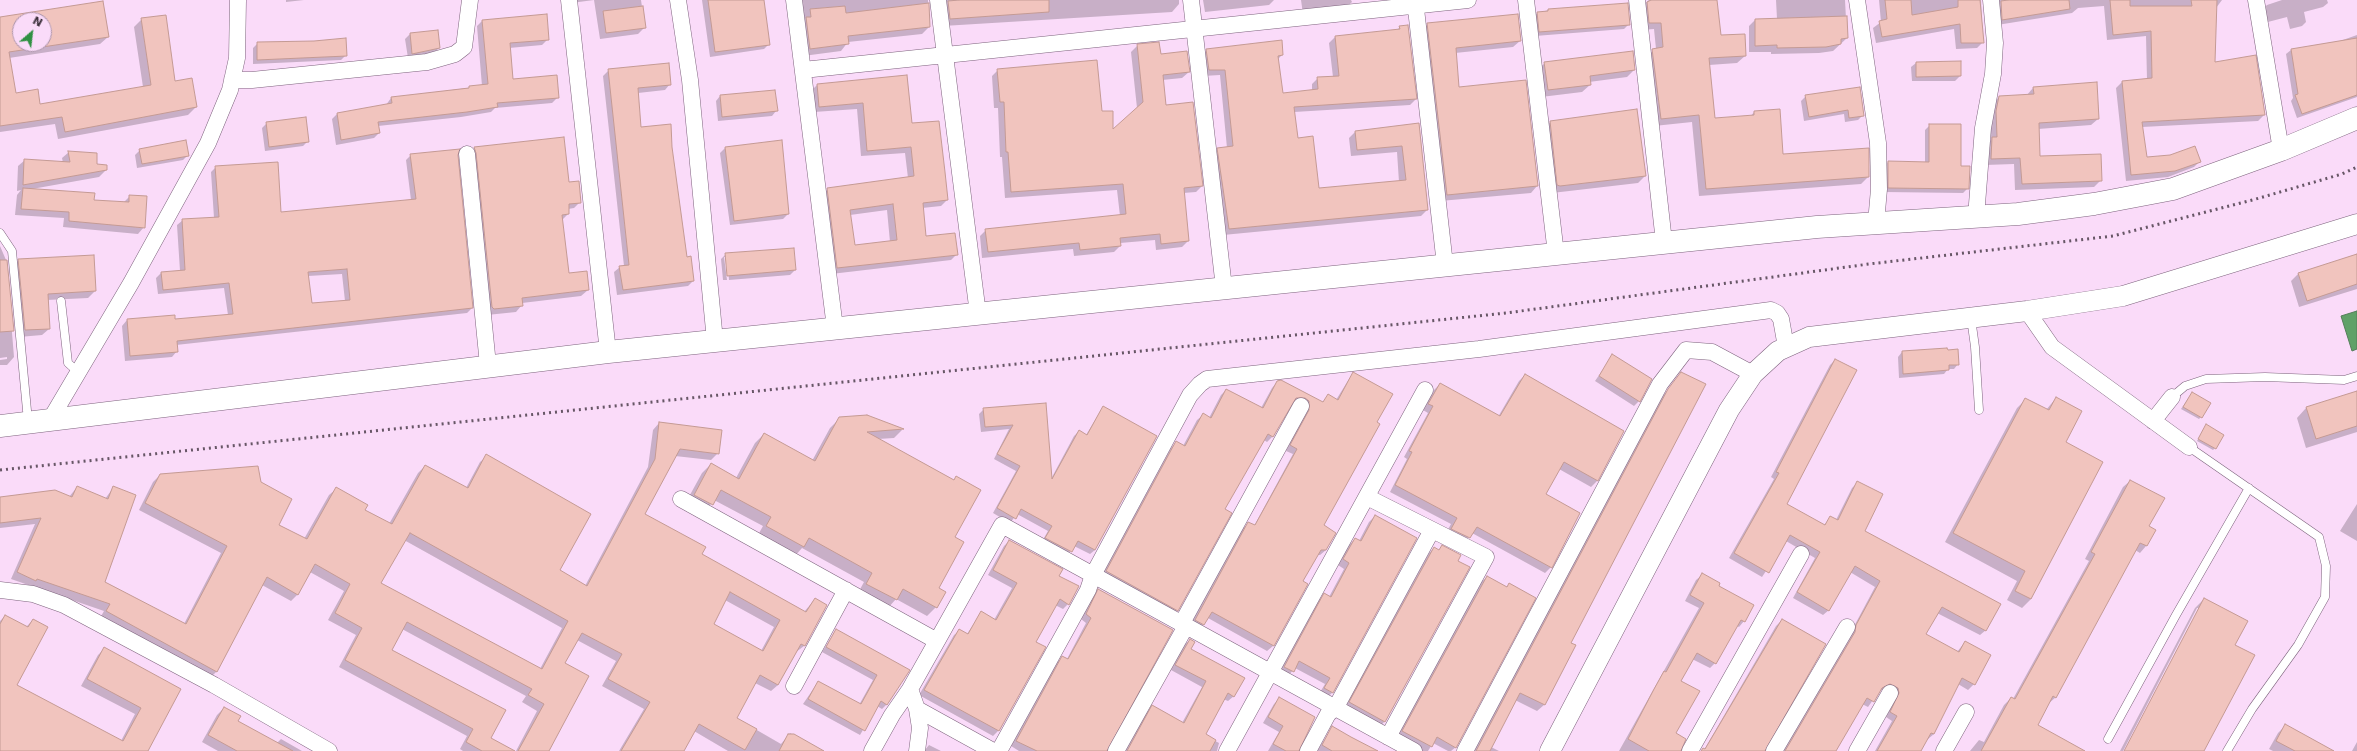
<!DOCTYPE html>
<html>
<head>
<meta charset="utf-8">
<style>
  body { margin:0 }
  #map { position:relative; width:2357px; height:751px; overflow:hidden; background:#fadbf9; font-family:"DejaVu Sans",sans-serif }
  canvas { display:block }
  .north { position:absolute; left:12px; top:12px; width:40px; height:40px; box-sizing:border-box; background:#fadbf9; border:1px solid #ad95ac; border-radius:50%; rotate:28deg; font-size:11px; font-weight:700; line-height:16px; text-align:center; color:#392d38 }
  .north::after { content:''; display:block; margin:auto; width:14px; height:18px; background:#309043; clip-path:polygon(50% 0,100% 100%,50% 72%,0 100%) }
</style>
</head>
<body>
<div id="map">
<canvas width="2357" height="751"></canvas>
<div class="north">N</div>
</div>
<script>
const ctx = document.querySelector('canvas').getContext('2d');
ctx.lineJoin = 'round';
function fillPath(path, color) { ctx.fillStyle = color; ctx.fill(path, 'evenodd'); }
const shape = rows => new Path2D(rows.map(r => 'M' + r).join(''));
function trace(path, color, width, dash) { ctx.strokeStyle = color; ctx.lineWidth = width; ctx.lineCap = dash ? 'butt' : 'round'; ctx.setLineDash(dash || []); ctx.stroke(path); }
const water = shape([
  [2357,311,2357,349,2352,351,2341,316,2357,311]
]);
fillPath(water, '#60a168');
trace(water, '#547e5a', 1);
fillPath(shape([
  [286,0,304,0,286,2],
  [571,0,641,0,645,27,638,34,600,39,594,0,571,3],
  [702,0,763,0,769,44,764,49,710,57],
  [799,0,928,0,929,27,922,34,848,42,841,51,803,56],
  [934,0,1179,0,1179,4,1172,12,943,26],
  [1203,0,1279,0,1274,0,1269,5,1205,12],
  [1301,0,1351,0,1352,2,1344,9,1303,14],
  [1649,0,1716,0,1720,37,1745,56,1737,63,1709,65,1715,119,1751,116,1754,112,1782,155,1868,177,1861,184,1699,196,1692,122,1654,126,1645,57,1656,49,1654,29,1642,30,1643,5],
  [1776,0,1845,0,1847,38,1833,51,1819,53,1771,54,1771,52,1749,52,1749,26,1755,20,1777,19],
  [1879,0,1981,0,1983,42,1977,48,1956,49,1954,29,1876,43,1873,28,1881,22],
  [1992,0,2222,0,2216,8,2214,63,2264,115,2258,121,2142,127,2146,158,2200,161,2194,167,2168,177,2126,181,2116,88,2122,82,2147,80,2146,36,2107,40,2104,6,2078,8,2072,13,1997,25],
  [2282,0,2327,0,2328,3,2323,7,2304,12,2306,22,2302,26,2290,29,2287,17,2264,23,2262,10,2267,5],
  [102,2,108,37,100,44,9,58,15,94,39,105,143,87,134,27,142,19,174,82,196,107,188,115,58,139,55,124,0,132,0,18],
  [20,20,44,20,44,44,20,44],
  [1549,10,1629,24,1624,29,1535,36,1533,18,1537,13],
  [482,21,548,39,542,45,509,48,512,80,558,97,552,103,495,108,491,112,461,117,378,126,379,133,374,138,336,145,332,119,337,114,386,105,391,98,482,86,477,26],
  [1428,24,1520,41,1513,47,1455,53,1459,89,1537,186,1531,193,1440,201,1421,31],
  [1400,27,1416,99,1410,105,1294,112,1297,139,1318,189,1399,182,1397,152,1351,156,1349,138,1355,132,1419,125,1427,210,1421,216,1223,235,1212,155,1218,149,1227,148,1220,75,1203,76,1201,56,1207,50,1282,55,1278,59,1282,94,1312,91,1312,84,1318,78,1333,77,1329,43,1335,37,1397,30],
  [410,34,439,48,434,53,408,58,405,39],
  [2357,35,2357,97,2297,118,2291,101,2293,98,2286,54,2291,50,2340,41],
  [258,43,346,55,341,60,253,64,253,48],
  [1138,45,1189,72,1182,78,1162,80,1166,106,1202,186,1196,192,1183,193,1188,241,1182,247,1156,250,1155,240,1120,243,1120,246,1114,252,1074,256,1073,249,982,258,980,236,986,230,1120,216,1117,190,1005,198,1002,157,1000,157,998,108,994,108,992,76,998,70,1101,112,1112,131,1137,108,1131,52],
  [1545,63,1634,70,1627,77,1589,82,1590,85,1582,92,1541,97,1537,70],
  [1916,63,1960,76,1955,81,1912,81,1911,67],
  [609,70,670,84,665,90,638,93,640,128,671,147,686,258,693,281,688,286,617,295,614,272,620,267,624,266,603,76],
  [907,76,911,124,947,200,941,206,922,208,926,237,957,254,951,260,831,274,822,195,828,189,908,178,905,153,861,156,857,109,814,112,811,91,817,85],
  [887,210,890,242,854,246,850,215],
  [1859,88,1863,115,1858,120,1845,122,1844,114,1804,121,1801,101,1806,96],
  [2033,88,2098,119,2091,125,2038,129,2039,158,2101,180,2094,187,2015,190,2014,164,1985,165,1985,145,1991,140,1990,118,1992,104,1999,97,2026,96],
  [720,96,776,111,772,116,718,121,716,101],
  [1550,122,1645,176,1638,183,1552,193,1543,129],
  [267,123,308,141,303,146,265,151,262,128],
  [1930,125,1968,188,1963,193,1884,192,1883,167,1888,162,1925,163,1925,130],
  [563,138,568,183,580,202,574,208,568,209,568,214,562,220,568,274,588,290,581,296,522,303,522,305,516,312,487,315,468,154,474,148],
  [725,148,788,214,783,219,730,225,720,153],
  [140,150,188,155,183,160,137,168,135,155],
  [69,152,106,170,99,177,32,189,93,201,123,203,130,196,144,227,138,234,63,227,64,218,15,215,17,195,21,190,17,191,18,166,25,160,63,163,62,158],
  [411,155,457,155,472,308,467,313,176,345,177,351,172,357,125,361,122,326,127,320,174,320,228,315,224,288,158,294,156,278,161,273,180,271,177,225,183,220,214,218,211,172,216,167,280,213,411,200,406,160],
  [342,274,345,301,311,304,308,276],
  [0,246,6,260,14,357,7,365,0,365,0,360,7,359,7,357,0,358],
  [726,254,795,270,790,275,729,280,727,257,724,257,727,280,723,280,721,259],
  [2357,255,2357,289,2299,307,2291,281,2298,274],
  [19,260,95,291,88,298,47,300,49,329,42,335,19,337,12,267],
  [1947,349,1958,364,1954,369,1948,369,1944,374,1899,378,1898,357,1902,352],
  [1613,355,1639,401,1634,406,1595,381],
  [1835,360,1786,504,1823,526,1831,517,1836,520,1852,488,1857,483,1864,531,1986,630,1980,635,1937,613,1925,634,1957,652,1965,642,1974,684,1968,690,1958,684,1934,734,1928,739,1926,738,1919,751,1875,751,1892,721,1886,717,1895,699,1889,690,1880,690,1868,707,1862,704,1835,751,1783,751,1850,638,1851,632,1875,587,1850,572,1829,610,1823,615,1793,598,1815,558,1786,541,1762,577,1729,558,1774,479,1771,477,1830,365],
  [1681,373,1570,643,1575,646,1544,705,1537,711,1515,700,1491,747,1499,751,1472,751,1662,397],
  [1525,375,1623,431,1597,481,1591,487,1559,469,1544,495,1551,567,1545,573,1472,533,1463,544,1445,535,1451,524,1390,492,1407,459,1404,457,1428,413,1423,410,1434,390,1440,384,1498,417,1519,381],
  [1349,379,1322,526,1326,550,1320,555,1317,555,1302,582,1306,584,1273,646,1267,651,1208,618,1198,630,1190,625,1243,528,1249,523,1254,526,1293,454,1286,451,1305,412,1304,406,1294,401,1290,404,1273,436,1267,442,1264,440,1224,509,1177,610,1172,616,1101,577,1171,448,1176,442,1183,446,1197,420,1203,415,1209,418,1221,395,1226,390,1261,408,1272,388,1277,382,1322,403,1328,396,1336,400],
  [2357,392,2357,432,2306,448,2297,418,2306,408],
  [2192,393,2201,417,2199,419,2181,409],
  [2056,398,2064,442,2102,462,2031,599,2022,608,2007,600,2017,581,1945,542,2017,408,2026,399,2046,410],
  [1045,405,1051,479,1074,436,1079,431,1086,435,1103,407,1095,550,1090,554,1074,546,1066,557,1041,543,1048,531,1017,514,1010,523,993,513,1016,471,994,459,1009,429,981,432,979,414,984,409],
  [866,416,902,430,894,438,878,439,953,480,956,478,953,538,938,588,936,607,927,616,896,599,887,609,858,593,864,582,802,548,795,556,758,535,763,526,714,500,703,514,685,504,702,473,711,464,736,478,755,443,764,434,812,461,830,428,840,418],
  [659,423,718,453,711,460,675,456,644,515,701,555,804,612,815,599,826,605,804,646,796,652,778,685,771,691,755,683,736,718,781,744,790,733,822,751,728,751,694,731,682,751,619,751,644,709,602,686,616,661,577,640,564,664,548,751,516,751,537,711,522,702,526,696,402,629,391,650,490,739,513,751,463,751,460,749,467,736,339,667,356,635,328,620,344,591,310,572,298,594,291,601,262,585,217,671,210,678,100,618,104,611,11,579,35,524,0,528,0,498,69,497,77,487,105,499,113,488,104,582,184,624,221,553,139,510,153,482,160,475,260,483,278,525,304,539,329,495,336,489,364,510,389,524,418,473,425,466,466,488,480,462,487,456,558,571,585,586,648,467,653,430],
  [404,540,562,628,540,669,380,584],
  [725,600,774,627,761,651,713,625],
  [2204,428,2215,448,2213,450,2197,441],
  [2130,481,2148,527,2155,530,2146,546,2140,553,2135,550,2056,697,2048,704,2036,725,2083,751,1970,751,1979,740,1984,742,2004,705,2011,698,2013,699,2089,561,2085,559,2123,487],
  [2357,504,2357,541,2340,531],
  [1375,516,1415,538,1332,693,1326,698,1319,694,1325,684,1295,668,1287,677,1279,673,1319,600,1324,595,1329,597,1344,569,1338,565,1349,545,1355,539,1359,541,1369,522],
  [1009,541,1058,576,1068,604,1063,609,1055,605,1035,642,1044,647,998,731,993,736,919,695,954,635,960,630,967,634,981,613,994,620,1012,588,988,575,1004,546],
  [1442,546,1457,561,1469,567,1384,722,1380,727,1345,707,1429,553,1434,548,1438,551],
  [1702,575,1717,586,1744,621,1739,627,1737,626,1715,663,1710,668,1692,659,1679,681,1674,733,1680,751,1619,751,1699,608,1685,601,1696,580],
  [1487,577,1506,587,1509,585,1456,747,1451,751,1448,751,1433,743,1428,751,1416,751,1397,737,1481,582],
  [1099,590,1107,751,1019,751,1011,746,1057,662,1063,657,1067,659,1086,623,1081,619,1093,595],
  [2204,599,2234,646,2203,751,2125,751,2200,608,2197,608,2123,751,2120,751,2195,608],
  [5,616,26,627,33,620,16,685,121,741,135,714,81,686,98,655,104,649,180,689,147,751,0,751,0,621],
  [1782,620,1764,751,1701,751,1704,750,1776,626],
  [836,630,908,670,887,704,882,709,877,706,860,735,803,704,818,682,859,705,873,680,822,652],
  [1190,640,1190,649,1234,696,1228,701,1223,699,1204,735,1219,743,1217,751,1125,751,1147,712,1153,707,1182,723,1202,687,1171,670,1184,645],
  [1279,699,1299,751,1268,751,1279,732,1263,723,1274,704],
  [224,708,237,721,277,743,281,739,302,751,218,751,202,742,217,715],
  [2286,725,2331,751,2273,751,2269,749,2278,733],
  [1332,728,1375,751,1317,751],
  [2357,742,2357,751,2352,751],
  [929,745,941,751,924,751]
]), '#0003');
const building = shape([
  [708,0,764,0,770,45,715,52,708,0],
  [959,0,1049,0,1049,12,950,19,948,1,959,0],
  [1651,0,1717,0,1721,35,1745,34,1746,56,1709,58,1715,118,1754,115,1754,111,1780,109,1783,154,1869,148,1869,177,1706,189,1699,115,1661,119,1652,49,1663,47,1661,23,1649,23,1647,2,1651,0],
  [1885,0,1911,0,1912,15,1958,7,1958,0,1980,0,1984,43,1961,43,1960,24,1882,37,1879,21,1887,19,1885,0],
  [2008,0,2069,0,2070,9,2002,20,2001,1,2008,0],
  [2110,0,2130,0,2130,6,2192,6,2191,0,2217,0,2215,62,2256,55,2265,115,2142,122,2147,157,2170,155,2195,146,2201,162,2175,171,2131,175,2122,81,2152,78,2151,31,2113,35,2110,0],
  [103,1,109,37,9,52,16,93,38,89,40,104,151,85,141,18,166,15,175,81,192,78,197,107,65,132,62,117,0,126,0,17,103,1],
  [20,20,44,20,44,44,20,44,20,20],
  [929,3,930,27,848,36,849,44,810,49,806,17,811,17,810,9,845,6,846,13,929,3],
  [1628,3,1630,25,1539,32,1537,12,1548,11,1548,9,1628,3],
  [643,6,646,28,606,33,603,11,643,6],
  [547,14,549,40,510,43,513,79,557,75,559,98,497,103,498,107,467,112,378,122,380,133,341,140,337,113,392,103,391,97,469,88,469,86,488,84,482,20,547,14],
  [1518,14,1521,41,1456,48,1459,87,1526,80,1538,186,1447,195,1427,23,1518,14],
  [1847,16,1848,38,1841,39,1841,44,1826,47,1777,48,1777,45,1755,46,1755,19,1847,16],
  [1408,25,1417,99,1294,107,1298,138,1313,136,1319,188,1406,180,1402,146,1357,150,1355,131,1419,123,1428,210,1229,229,1217,148,1233,146,1225,70,1209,70,1206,49,1282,40,1283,55,1278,56,1283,93,1318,89,1317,77,1339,76,1335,36,1400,29,1399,26,1408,25],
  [438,30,440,48,412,54,410,33,438,30],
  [346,38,347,56,257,60,257,42,314,41,346,38],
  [2357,38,2357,95,2302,114,2295,95,2298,94,2291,49,2357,38],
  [1159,42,1161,54,1187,51,1190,72,1163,75,1166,105,1193,102,1203,186,1184,188,1189,241,1161,244,1160,234,1120,238,1121,246,1080,250,1079,243,988,252,985,229,1126,214,1123,184,1011,192,1008,152,1006,152,1004,102,1000,102,997,69,1097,60,1102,111,1113,111,1113,129,1143,102,1137,44,1159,42],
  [1633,51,1635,70,1590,76,1591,85,1548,90,1544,62,1633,51],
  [1961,61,1961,76,1916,77,1916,62,1961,61],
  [669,63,671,85,638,88,641,127,671,124,672,147,687,257,691,256,694,281,623,290,619,266,629,265,608,69,669,63],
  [907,75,912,123,939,121,945,172,948,200,923,203,926,236,955,233,958,255,837,268,827,188,914,176,911,147,867,151,863,103,819,107,817,84,907,75],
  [893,204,897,240,855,245,850,210,893,204],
  [2097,82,2099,119,2039,123,2040,156,2101,154,2102,181,2022,184,2020,158,1991,159,1992,137,1997,137,1996,111,1999,96,2034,94,2033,87,2097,82],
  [1860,87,1864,116,1849,118,1848,110,1809,117,1805,95,1860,87],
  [775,90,778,111,722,117,720,95,775,90],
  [1637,109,1646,176,1560,186,1557,185,1550,121,1637,109],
  [306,117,309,142,269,147,266,122,306,117],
  [1929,124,1961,124,1961,166,1970,166,1969,189,1888,188,1888,161,1929,162,1929,124],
  [564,137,569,182,579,181,581,203,569,204,569,214,562,215,569,273,587,271,589,290,522,298,523,306,494,309,492,307,476,153,474,147,564,137],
  [186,140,189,156,142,164,139,149,186,140],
  [782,140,789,214,734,221,725,147,782,140],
  [460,149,458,155,473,308,177,341,178,352,130,356,127,319,175,315,175,319,233,314,229,283,163,290,161,272,185,270,182,219,219,217,215,166,278,162,281,212,416,199,410,154,460,149],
  [347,269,350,300,312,303,308,272,347,269],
  [68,151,97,153,97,164,107,165,107,170,23,185,24,159,70,162,68,151],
  [23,188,95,193,94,200,129,202,129,195,147,196,145,228,69,221,69,212,21,209,23,188],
  [794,248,796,270,727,276,725,253,794,248],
  [2357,254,2357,284,2307,301,2298,273,2357,254],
  [94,255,96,291,48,294,50,329,25,330,18,259,94,255],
  [0,260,7,260,14,331,0,332,0,260],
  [1947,348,1948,350,1958,349,1959,365,1949,365,1949,370,1903,374,1902,351,1947,348],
  [1612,354,1652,379,1640,402,1599,376,1612,354],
  [1835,359,1857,370,1787,504,1825,525,1830,516,1838,520,1857,481,1883,494,1865,531,2001,604,1986,631,1942,607,1926,634,1959,652,1965,641,1991,655,1975,685,1962,678,1934,734,1931,733,1921,751,1877,751,1897,716,1890,712,1899,693,1898,688,1890,684,1882,688,1874,702,1867,698,1836,751,1785,751,1855,632,1856,625,1880,581,1855,566,1829,611,1797,592,1820,552,1790,535,1769,573,1734,553,1779,473,1776,472,1835,359],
  [1353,372,1393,394,1377,422,1380,424,1324,525,1336,533,1326,550,1321,550,1303,581,1308,584,1274,646,1212,612,1204,625,1195,620,1248,522,1255,525,1297,449,1290,445,1309,410,1309,401,1305,398,1296,398,1273,437,1268,434,1225,509,1232,513,1178,611,1106,571,1176,441,1185,446,1203,413,1211,418,1226,389,1263,408,1277,381,1281,380,1323,402,1328,394,1338,400,1353,372],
  [1681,372,1706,384,1571,643,1576,645,1545,705,1520,693,1490,751,1476,751,1668,389,1681,372],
  [1525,374,1624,431,1598,481,1564,462,1546,494,1580,513,1552,568,1477,527,1470,538,1451,529,1457,518,1395,485,1412,452,1409,451,1433,406,1428,404,1440,383,1500,416,1525,374],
  [2357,391,2357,426,2316,439,2306,407,2357,391],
  [2192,392,2211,403,2202,418,2183,407,2192,392],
  [2056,397,2082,411,2066,442,2103,462,2031,599,2015,591,2025,571,1953,533,2025,398,2049,410,2056,397],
  [1046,403,1052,479,1079,430,1087,435,1103,406,1157,436,1095,550,1078,541,1072,552,1045,538,1052,526,1021,509,1016,519,997,508,1020,466,997,454,1013,425,985,427,983,408,1046,403],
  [867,415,904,429,867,432,954,480,956,476,981,490,955,537,964,542,939,588,946,592,937,608,903,589,897,600,866,584,872,573,809,538,804,547,766,526,771,517,721,490,713,505,694,495,711,463,739,479,764,433,815,461,839,417,867,415],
  [659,422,722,430,719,454,680,449,645,514,706,547,702,554,806,612,815,598,827,605,805,646,801,644,778,685,760,675,737,718,757,729,745,750,699,724,684,751,621,751,650,702,608,679,622,654,582,633,565,663,589,676,549,751,518,751,544,704,528,695,532,689,407,622,392,650,506,710,491,738,515,751,482,751,466,742,473,729,345,660,362,628,335,613,350,584,315,564,298,595,267,577,217,672,106,611,110,604,37,579,36,581,17,572,41,518,0,523,0,497,55,490,72,497,77,486,108,499,113,486,136,495,105,582,186,624,227,546,145,503,160,474,258,466,261,482,292,499,279,525,307,539,336,487,368,505,365,510,392,524,425,465,468,488,486,454,591,514,560,570,587,586,655,459,659,422],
  [410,533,568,621,542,669,381,583,410,533],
  [730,592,780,620,763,651,714,624,730,592],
  [2206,424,2224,435,2216,449,2198,439,2206,424],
  [2130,480,2165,498,2149,526,2156,530,2147,546,2140,543,2056,698,2053,696,2038,725,2085,751,1981,751,2011,697,2015,699,2095,554,2091,552,2130,480],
  [1375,515,1417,538,1333,693,1324,688,1330,678,1299,661,1294,672,1284,667,1324,593,1331,597,1349,563,1343,559,1355,538,1361,541,1375,515],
  [1009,540,1063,569,1059,576,1079,586,1069,605,1060,599,1036,642,1046,647,999,731,924,690,959,629,968,634,981,611,996,620,1017,583,993,570,1009,540],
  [1442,545,1461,555,1458,561,1470,567,1385,722,1349,702,1434,547,1439,550,1442,545],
  [1702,573,1720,583,1719,586,1754,605,1745,622,1741,620,1716,664,1697,653,1681,681,1700,691,1676,733,1686,739,1681,751,1649,751,1628,739,1653,691,1664,671,1666,672,1704,603,1690,595,1702,573],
  [1487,576,1507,587,1509,583,1536,598,1456,748,1437,737,1432,747,1402,731,1487,576],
  [1098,589,1173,630,1107,751,1037,751,1016,741,1062,656,1068,659,1091,618,1086,614,1098,589],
  [2204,598,2248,621,2235,645,2255,655,2204,751,2124,751,2204,598],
  [5,615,28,627,33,619,48,627,17,685,123,741,141,708,87,679,104,647,181,689,148,751,0,751,0,624,5,615],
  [1782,619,1826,644,1765,751,1701,751,1703,748,1705,749,1782,619],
  [836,629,910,670,887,705,881,701,865,731,808,699,818,681,861,704,877,675,826,647,836,629],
  [1190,639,1195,642,1191,649,1245,678,1234,697,1228,693,1206,734,1216,740,1210,751,1127,751,1152,705,1184,723,1206,681,1175,665,1190,639],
  [1279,697,1315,717,1299,751,1286,751,1273,744,1283,726,1268,717,1279,697],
  [224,707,241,716,238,721,293,751,237,751,208,735,224,707],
  [2285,724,2334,751,2295,751,2276,741,2285,724],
  [1332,726,1351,737,1378,751,1332,751,1322,745,1332,726],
  [788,734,794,734,824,751,779,751,788,734]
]);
fillPath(building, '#f1c4be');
trace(building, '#c49a94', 1);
const service = shape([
  [0,233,12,251,28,421],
  [61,301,68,363,78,372],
  [1971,318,1975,347,1979,410],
  [2172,397,2185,386,2206,379,2265,377,2344,380,2357,376],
  [2189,447,2319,537,2326,566,2325,597,2298,645,2252,709,2227,751],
  [2108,739,2176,615,2249,488]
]);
const minor = shape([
  [569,0,608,352],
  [678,0,690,80,715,341],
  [794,0,835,328],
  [938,0,978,314],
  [1191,0,1224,288],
  [1415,0,1445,265],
  [1526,0,1556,254],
  [1637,0,1664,242],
  [1857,0,1878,143,1879,189,1876,223],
  [2256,0,2281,150],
  [803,70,1468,0],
  [232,80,252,80,427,62,455,54,464,47,470,0],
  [467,154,488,365],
  [1976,217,1983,128,1993,74,1995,43,1991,0],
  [2027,311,2052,347,2189,447],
  [50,420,131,283,208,143,230,90,237,58,238,0],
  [2153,421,2172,397],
  [1367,497,1486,557,1388,737],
  [681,499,937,641,1002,525,1414,751],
  [0,590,33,594,64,605,214,685,329,751],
  [1182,623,1301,406],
  [937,641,910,689,917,709,993,751],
  [794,686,846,590],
  [872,751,892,715,910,689],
  [917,751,920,728,917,709],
  [999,751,1088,590,1093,575,1190,395,1200,384,1207,379,1479,349,1771,310,1777,313,1781,319,1786,347],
  [1116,751,1186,626],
  [1227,751,1425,390],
  [1308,751,1328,714,1336,707,1432,530],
  [1465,751,1660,384,1686,350,1712,352,1753,374],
  [1690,751,1801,554],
  [1774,751,1847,627],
  [1857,751,1890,693],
  [1944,751,1966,712]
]);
const tertiary = shape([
  [1550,751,1729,410,1753,374,1778,351,1809,337,2027,311,2123,296,2357,224]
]);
const secondary = shape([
  [0,426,608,352,1817,227,2018,214,2094,204,2173,189,2281,150,2357,118]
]);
trace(service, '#7d637d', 9);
trace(minor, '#7d637d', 17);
trace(tertiary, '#7d637d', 21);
trace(secondary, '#7d637d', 23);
trace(service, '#fff', 8);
trace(minor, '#fff', 16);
trace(tertiary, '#fff', 20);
trace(secondary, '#fff', 22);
trace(shape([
  [0,470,1506,313,1869,264,2113,236,2256,199,2342,174,2357,167]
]), '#675666', 3, [2, 4]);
</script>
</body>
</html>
